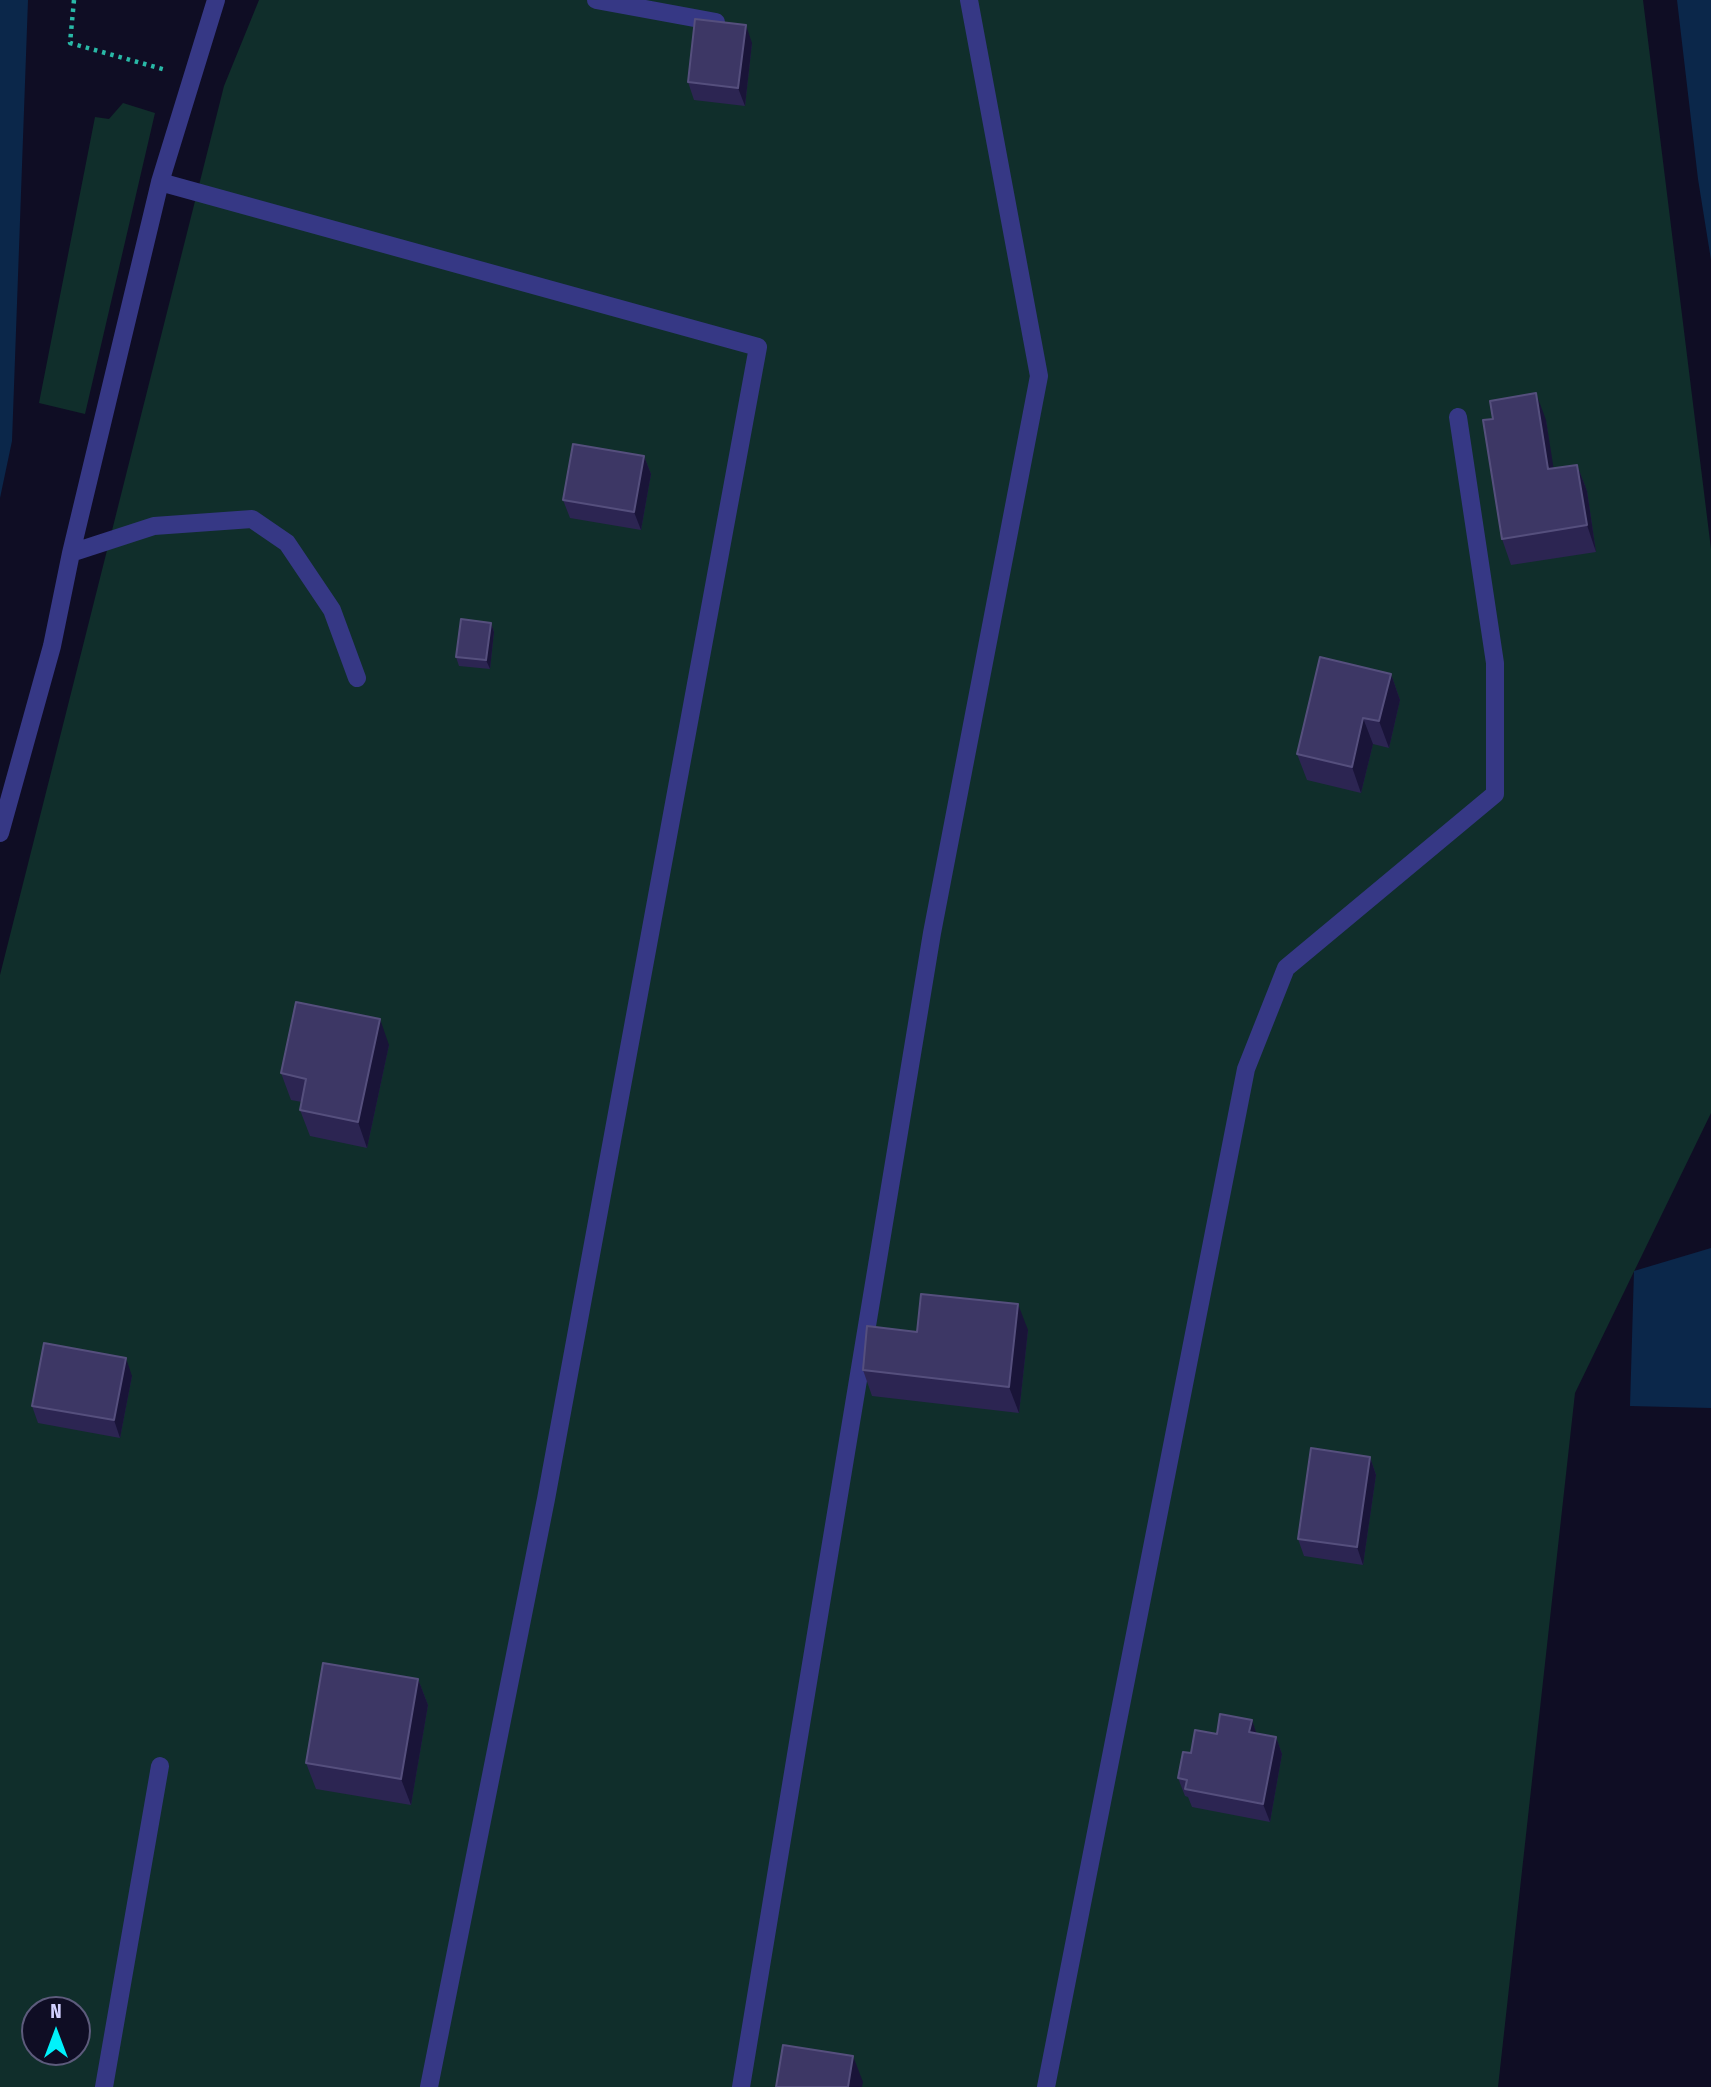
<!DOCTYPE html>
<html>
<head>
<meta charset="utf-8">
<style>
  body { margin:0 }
  #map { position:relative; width:1711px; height:2087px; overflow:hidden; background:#0f0d24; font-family:"Fira Sans Condensed",sans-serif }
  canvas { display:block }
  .north { position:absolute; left:21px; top:1996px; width:70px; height:70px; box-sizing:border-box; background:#0f0d24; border:2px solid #5d5b7c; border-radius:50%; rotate:0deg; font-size:19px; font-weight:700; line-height:28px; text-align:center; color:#d2d0ff }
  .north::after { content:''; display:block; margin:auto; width:24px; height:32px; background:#00f2fb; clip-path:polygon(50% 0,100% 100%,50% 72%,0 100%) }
</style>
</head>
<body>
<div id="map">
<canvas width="1711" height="2087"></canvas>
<div class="north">N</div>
</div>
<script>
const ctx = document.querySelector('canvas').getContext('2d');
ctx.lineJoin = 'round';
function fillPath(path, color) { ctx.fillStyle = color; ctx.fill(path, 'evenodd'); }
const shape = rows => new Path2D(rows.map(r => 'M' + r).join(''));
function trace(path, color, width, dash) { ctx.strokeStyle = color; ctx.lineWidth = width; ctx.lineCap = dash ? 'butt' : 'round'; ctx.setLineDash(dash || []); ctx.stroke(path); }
fillPath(shape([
  [259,0,1643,0,1711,549,1711,1113,1575,1393,1498,2087,0,2087,0,975,224,86],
  [35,2010,77,2010,77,2052,35,2052],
  [123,103,155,113,85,414,39,403,95,117,109,119]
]), '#102e2b');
fillPath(shape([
  [0,0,28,0,12,441,0,498],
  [1677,0,1711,0,1711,260,1698,179],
  [1711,1248,1711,1408,1630,1406,1634,1271]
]), '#0b274a');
trace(shape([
  [74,0,70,43,166,70]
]), '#29b9a7', 4.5, [3.5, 5]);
trace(shape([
  [596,0,716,22],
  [160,182,758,347,546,1499,429,2087],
  [71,553,154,526,252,519,287,543,332,610,357,678],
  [0,833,52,646,71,553,160,182,216,0],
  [104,2087,160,1766],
  [741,2087,932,933,1039,376,969,0],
  [1046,2087,1246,1069,1286,968,1495,794,1495,663,1458,417]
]), '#363885', 18);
fillPath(shape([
  [752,43,745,106,694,100,688,82],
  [1546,420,1553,469,1577,465,1587,491,1596,552,1511,565,1502,539],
  [644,456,651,474,641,530,570,518,563,500],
  [491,623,494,632,490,669,459,666,456,657],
  [1391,674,1400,700,1389,748,1373,744,1361,793,1307,780,1297,754],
  [389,1045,367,1148,310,1136,300,1110,302,1102,291,1100,281,1073],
  [1028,1330,1019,1413,872,1396,863,1370,917,1332],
  [132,1376,120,1438,38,1423,32,1406],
  [1370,1457,1376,1475,1363,1565,1304,1556,1298,1539],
  [418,1679,428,1705,411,1805,316,1789,306,1763],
  [1252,1720,1256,1733,1276,1737,1282,1754,1270,1822,1192,1807,1188,1797,1185,1796,1178,1778,1217,1734]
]), '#2c2552');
fillPath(shape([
  [746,25,752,43,745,106,738,88],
  [1536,393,1546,420,1558,496,1548,469],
  [644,456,651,474,641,530,634,512],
  [1577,465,1587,491,1596,552,1587,525],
  [491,623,494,632,490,669,486,660],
  [1391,674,1400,700,1389,748,1379,721],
  [1363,718,1373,744,1361,793,1352,767],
  [380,1019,389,1045,367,1148,358,1122],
  [1018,1304,1028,1330,1019,1413,1009,1387],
  [126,1358,132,1376,120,1438,114,1420],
  [1370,1457,1376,1475,1363,1565,1357,1547],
  [418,1679,428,1705,411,1805,401,1779],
  [1252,1720,1258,1738,1249,1732],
  [1276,1737,1282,1754,1270,1822,1263,1804],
  [853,2056,863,2082,862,2087,848,2087]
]), '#191438');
const building = shape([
  [695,19,746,25,738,88,688,82,695,19],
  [1536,393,1548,469,1577,465,1587,525,1502,539,1483,420,1493,419,1490,401,1536,393],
  [573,444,644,456,634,512,563,500,573,444],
  [461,619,491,623,486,660,456,657,461,619],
  [1320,657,1391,674,1379,721,1363,718,1352,767,1297,754,1320,657],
  [296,1002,380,1019,358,1122,300,1110,306,1079,281,1073,296,1002],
  [921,1294,1018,1304,1009,1387,863,1370,867,1326,917,1332,921,1294],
  [44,1343,126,1358,114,1420,32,1406,44,1343],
  [1311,1448,1370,1457,1357,1547,1298,1539,1311,1448],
  [323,1663,418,1679,401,1779,306,1763,323,1663],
  [1220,1714,1252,1720,1249,1732,1276,1737,1263,1804,1185,1789,1187,1780,1178,1778,1183,1752,1191,1753,1195,1730,1217,1734,1220,1714],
  [783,2045,853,2056,848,2087,776,2087,783,2045]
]);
fillPath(building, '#3d3765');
trace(building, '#554f7d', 2);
</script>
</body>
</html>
